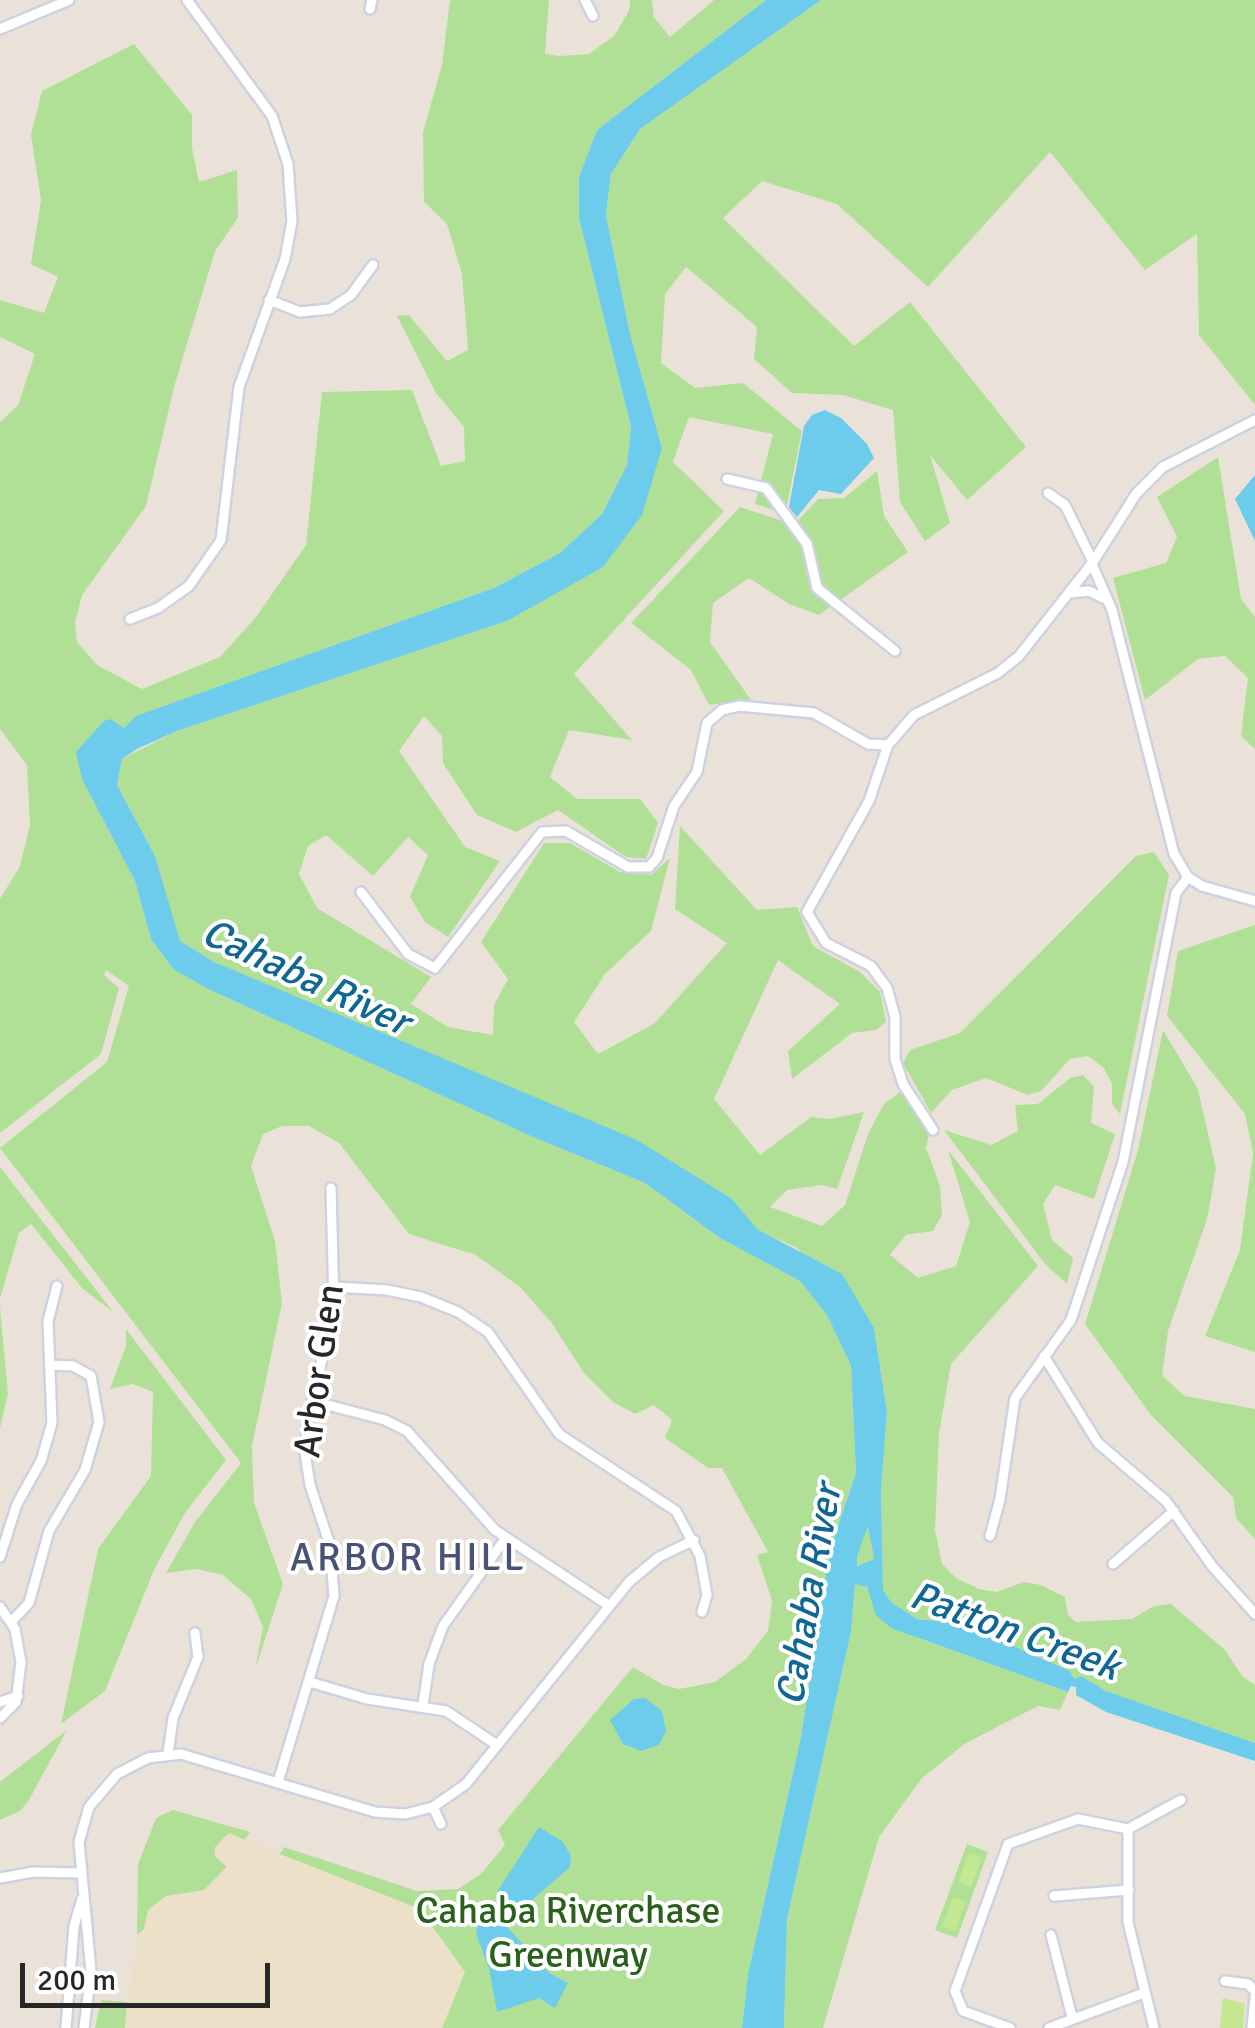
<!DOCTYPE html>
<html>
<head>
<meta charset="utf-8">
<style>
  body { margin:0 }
  #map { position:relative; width:1255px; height:2028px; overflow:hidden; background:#eae2d9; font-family:Signika,sans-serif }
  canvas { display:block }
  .scale { position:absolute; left:20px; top:1963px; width:250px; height:45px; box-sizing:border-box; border:5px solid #272727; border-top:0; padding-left:12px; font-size:30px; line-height:35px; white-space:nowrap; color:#272727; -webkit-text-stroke:8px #fff; paint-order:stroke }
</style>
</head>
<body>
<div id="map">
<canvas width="1255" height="2028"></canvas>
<div class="scale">200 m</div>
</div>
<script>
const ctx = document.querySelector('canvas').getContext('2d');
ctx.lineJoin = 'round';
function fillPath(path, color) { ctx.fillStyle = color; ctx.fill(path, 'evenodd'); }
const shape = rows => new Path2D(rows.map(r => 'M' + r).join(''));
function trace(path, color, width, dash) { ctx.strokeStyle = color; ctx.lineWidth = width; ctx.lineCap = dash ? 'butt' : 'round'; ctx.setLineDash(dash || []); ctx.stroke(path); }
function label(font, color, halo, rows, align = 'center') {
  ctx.font = font + ' Signika,sans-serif'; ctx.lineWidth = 8; ctx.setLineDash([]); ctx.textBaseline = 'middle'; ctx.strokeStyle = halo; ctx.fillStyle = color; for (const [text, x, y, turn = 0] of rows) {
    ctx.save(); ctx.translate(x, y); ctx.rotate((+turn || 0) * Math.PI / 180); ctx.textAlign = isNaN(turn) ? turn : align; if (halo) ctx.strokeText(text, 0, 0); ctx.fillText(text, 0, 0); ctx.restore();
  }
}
fillPath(shape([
  [229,1833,420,1909,465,1972,442,2028,125,2028,137,1935,144,1929,148,1910,167,1896,205,1890,227,1868,215,1856,215,1847]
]), '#ece0c8');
fillPath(shape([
  [450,0,549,0,545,54,560,56,589,54,614,36,629,11,630,0,652,0,654,17,670,37,714,0,766,0,597,130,579,177,579,218,631,427,627,465,602,514,560,553,494,588,137,716,124,728,111,719,77,752,82,779,135,881,151,939,173,969,208,989,533,1137,645,1183,720,1238,800,1281,827,1315,851,1366,856,1473,830,1549,801,1737,748,1974,742,2028,442,2028,465,1972,420,1909,280,1854,284,1847,417,1891,458,1889,481,1874,505,1845,498,1830,633,1667,663,1685,679,1689,715,1682,746,1659,768,1631,772,1601,757,1555,768,1552,722,1468,708,1468,665,1438,672,1420,654,1405,635,1414,613,1402,584,1373,551,1322,520,1287,476,1255,409,1234,339,1143,309,1126,282,1126,263,1134,251,1166,275,1241,282,1303,252,1446,254,1503,283,1584,255,1670,263,1627,251,1599,223,1575,196,1569,166,1573,195,1522,241,1463,0,1148,107,1062,129,986,106,970,104,975,119,988,101,1054,0,1133,0,899,20,866,30,825,27,765,0,729,0,422,18,405,35,354,0,337,0,300,44,313,58,277,31,264,41,200,31,135,42,91,134,44,192,115,192,148,199,182,237,170,238,218,215,251,174,387,146,506,82,595,75,623,77,642,97,665,142,689,220,657,256,617,306,545,322,392,412,390,441,466,465,461,464,427,436,393,397,316,409,315,447,361,468,350,462,274,447,224,424,202,423,132,442,65],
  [821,0,1255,0,1255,405,1199,335,1197,234,1145,270,1050,152,928,287,837,204,762,181,723,218,854,346,910,302,1026,447,967,500,930,455,950,523,925,541,900,502,893,410,843,395,792,393,754,359,757,327,686,267,665,294,661,363,695,388,743,383,802,431,785,514,755,504,773,434,689,417,673,462,724,511,574,674,632,740,569,730,550,777,577,799,640,799,658,823,646,859,626,857,558,810,516,832,477,815,443,763,442,736,424,716,399,751,465,847,500,861,448,937,425,922,410,897,428,855,408,837,373,876,326,835,308,846,299,874,317,908,431,977,411,1004,448,1027,493,1035,494,1005,508,979,481,942,544,843,570,843,620,872,651,875,670,858,651,931,605,974,574,1022,598,1054,655,1023,727,943,675,909,680,826,757,910,797,907,813,946,860,972,880,992,886,1022,876,1030,852,1033,792,1079,788,1051,840,1004,778,960,714,1099,760,1155,811,1117,830,1119,864,1112,837,1189,822,1185,787,1190,770,1207,822,1226,845,1205,868,1134,884,1104,903,1090,930,1130,926,1148,940,1186,942,1215,933,1231,906,1235,890,1255,918,1278,956,1266,970,1222,948,1150,1038,1266,951,1364,939,1433,935,1530,942,1564,956,1578,979,1589,997,1592,1023,1582,1041,1585,1065,1597,1068,1615,1076,1622,1132,1619,1154,1606,1171,1604,1225,1650,1242,1676,1255,1685,1255,1743,1105,1691,1081,1677,1073,1679,1070,1671,1011,1645,946,1622,917,1619,891,1602,883,1591,881,1489,887,1412,874,1328,797,1248,756,1229,732,1199,214,962,179,941,155,856,117,785,122,759,177,731,507,621,662,448,630,334,606,215,611,174,640,129],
  [1218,457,1241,599,1255,617,1255,749,1241,736,1248,678,1225,656,1198,659,1145,700,1113,578,1166,563,1177,537,1157,497],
  [877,471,884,516,908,552,819,615,789,604,749,578,713,603,710,642,751,700,709,705,691,670,631,623,740,507,794,525,818,499,844,498],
  [1154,852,1169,875,1120,1114,1112,1104,1112,1084,1104,1068,1088,1056,1070,1059,1041,1091,1028,1095,986,1078,952,1090,931,1113,903,1063,910,1050,960,1033,1136,856],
  [1255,925,1255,1352,1205,1336,1240,1250,1253,1153,1245,1114,1167,1016,1178,951],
  [1163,1030,1198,1089,1216,1169,1207,1219,1168,1331,1162,1375,1184,1396,1255,1409,1255,1539,1236,1518,1233,1497,1151,1415,1085,1324,1138,1150],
  [1083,1075,1094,1087,1091,1123,1115,1134,1094,1199,1055,1185,1043,1204,1052,1240,1073,1258,1067,1284,1045,1264,944,1130,991,1145,1018,1131,1015,1105,1038,1104,1070,1078],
  [0,1167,114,1313,82,1288,31,1224,19,1233,0,1299],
  [0,1306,8,1394,0,1428],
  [126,1329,226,1460,185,1513,154,1570,105,1691,61,1724,98,1549,151,1476,153,1392,133,1384,110,1389,126,1346],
  [868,1524,874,1559,856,1566,857,1556],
  [861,1583,918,1638,1068,1692,1060,1710,1038,1706,966,1743,922,1778,879,1837,823,2028,784,2028,787,1919,851,1632,855,1584],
  [67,1730,29,1800,20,1811,0,1820,0,1782],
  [173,1810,250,1832,245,1840,229,1833,215,1847,215,1856,227,1867,204,1890,166,1896,148,1910,144,1929,137,1935,138,1864,156,1818],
  [967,1844,988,1852,957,1938,935,1930],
  [101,2000,127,2002,125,2028,95,2028]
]), '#b0e096');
fillPath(shape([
  [969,1853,982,1858,971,1887,958,1882],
  [953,1897,966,1902,955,1931,942,1926],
  [1223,1998,1245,2004,1243,2028,1220,2028]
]), '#c4e791');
fillPath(shape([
  [766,0,821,0,640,129,611,174,606,215,630,334,662,448,642,515,603,567,507,621,177,731,137,749,122,759,117,785,155,856,180,941,214,962,637,1140,732,1199,757,1229,842,1274,874,1328,887,1412,881,1490,883,1590,891,1602,917,1619,946,1622,1011,1645,1070,1671,1074,1679,1081,1676,1106,1691,1255,1743,1255,1761,1106,1712,1076,1695,1076,1687,1071,1686,1068,1692,891,1628,876,1615,867,1587,855,1584,851,1632,787,1919,784,2028,742,2028,748,1974,801,1737,830,1549,856,1473,851,1366,827,1315,800,1281,720,1238,645,1183,533,1137,208,989,173,969,151,939,135,881,82,779,76,752,104,721,111,719,124,728,136,716,494,588,560,553,602,514,627,465,631,427,579,218,579,177,597,130],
  [868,1526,874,1559,857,1566,857,1556],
  [825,410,841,418,867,444,874,458,841,494,819,490,797,517,789,507,804,426,812,415],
  [1255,475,1255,541,1235,499],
  [645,1698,662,1711,666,1731,659,1745,641,1751,623,1744,610,1720,634,1699],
  [539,1827,563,1842,571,1856,570,1867,517,1913,507,1911,496,1903,497,1892],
  [481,1905,487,1905,549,1973,568,1983,555,2008,539,1998,497,2012,489,1968,476,1934]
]), '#6dcbeb');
const street = shape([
  [585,0,593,16],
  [370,9,372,0],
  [0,29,69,0],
  [269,300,300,312,330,309,351,295,373,265],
  [727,479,766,488,807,544,817,588,895,651],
  [1048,493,1065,505,1093,562],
  [1092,564,1112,610,1174,854,1188,877,1202,886,1255,901],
  [1069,593,1089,591,1103,598],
  [130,619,158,608,189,586,221,540,239,387,285,259,292,221,288,164,272,116,187,0],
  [361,892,408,954,435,968,542,832,566,831,628,867,649,867,657,858,674,806,697,772,707,723,722,710,739,706,814,713,868,744,888,745],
  [933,1130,903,1084,895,1059,895,1017,887,988,871,966,826,943,807,912,869,801,888,745,914,715,998,673,1019,656,1093,562,1136,494,1163,467,1255,420],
  [335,1287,387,1290,421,1297,458,1312,488,1332,559,1434,676,1511,700,1556,707,1595,702,1612],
  [1044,1356,1098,1443,1166,1501,1212,1566,1255,1614],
  [312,1401,385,1420,407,1431,495,1530,608,1605],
  [990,1536,1000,1499,1015,1398,1071,1320,1123,1162,1176,893,1188,877],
  [0,1557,17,1504,41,1461,52,1423,48,1321,57,1286],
  [1113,1564,1174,1511],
  [0,1607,15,1629,21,1662,16,1702,0,1718],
  [12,1621,29,1603,49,1531,85,1470,99,1422,91,1376,73,1366,52,1365],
  [310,1682,367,1699,446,1711,497,1745],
  [0,1702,18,1696],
  [423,1705,429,1664,443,1626,505,1539],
  [168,1754,173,1718,198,1657,195,1633],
  [278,1782,334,1596,330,1545,310,1485,305,1453,307,1426,334,1306,331,1188],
  [433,1807,441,1824],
  [1128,1829,1181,1800],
  [0,1878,33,1872,79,1873],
  [1054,1896,1129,1890],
  [1051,1935,1072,2017],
  [1225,1981,1248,1984,1255,1991],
  [66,2028,74,1926,82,1899],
  [84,2028,91,1971,79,1842,89,1807,117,1774,148,1758,181,1754,375,1812,405,1814,433,1807,466,1784,629,1582,659,1557,694,1540],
  [1010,2028,963,2011,955,1991,1008,1844,1078,1819,1128,1829,1128,1922,1154,2028],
  [1049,2028,1144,1993],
  [1252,2028,1255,1997]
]);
trace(street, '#ced2e0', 14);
trace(street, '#fff', 9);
label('38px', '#272727', '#fff', [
  ["Arbor Glen",321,1371,-82]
]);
label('38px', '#2a611a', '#fff', [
  ["Cahaba Riverchase",568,1913],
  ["Greenway",568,1957]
]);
label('italic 40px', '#106793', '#fff', [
  ["Cahaba River",305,979,25],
  ["Cahaba River",811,1595,-80],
  ["Patton Creek",1014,1633,20]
]);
ctx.letterSpacing = '2.5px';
label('40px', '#495276', '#fff', [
  ["ARBOR HILL",408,1559]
]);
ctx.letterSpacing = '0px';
</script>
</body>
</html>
